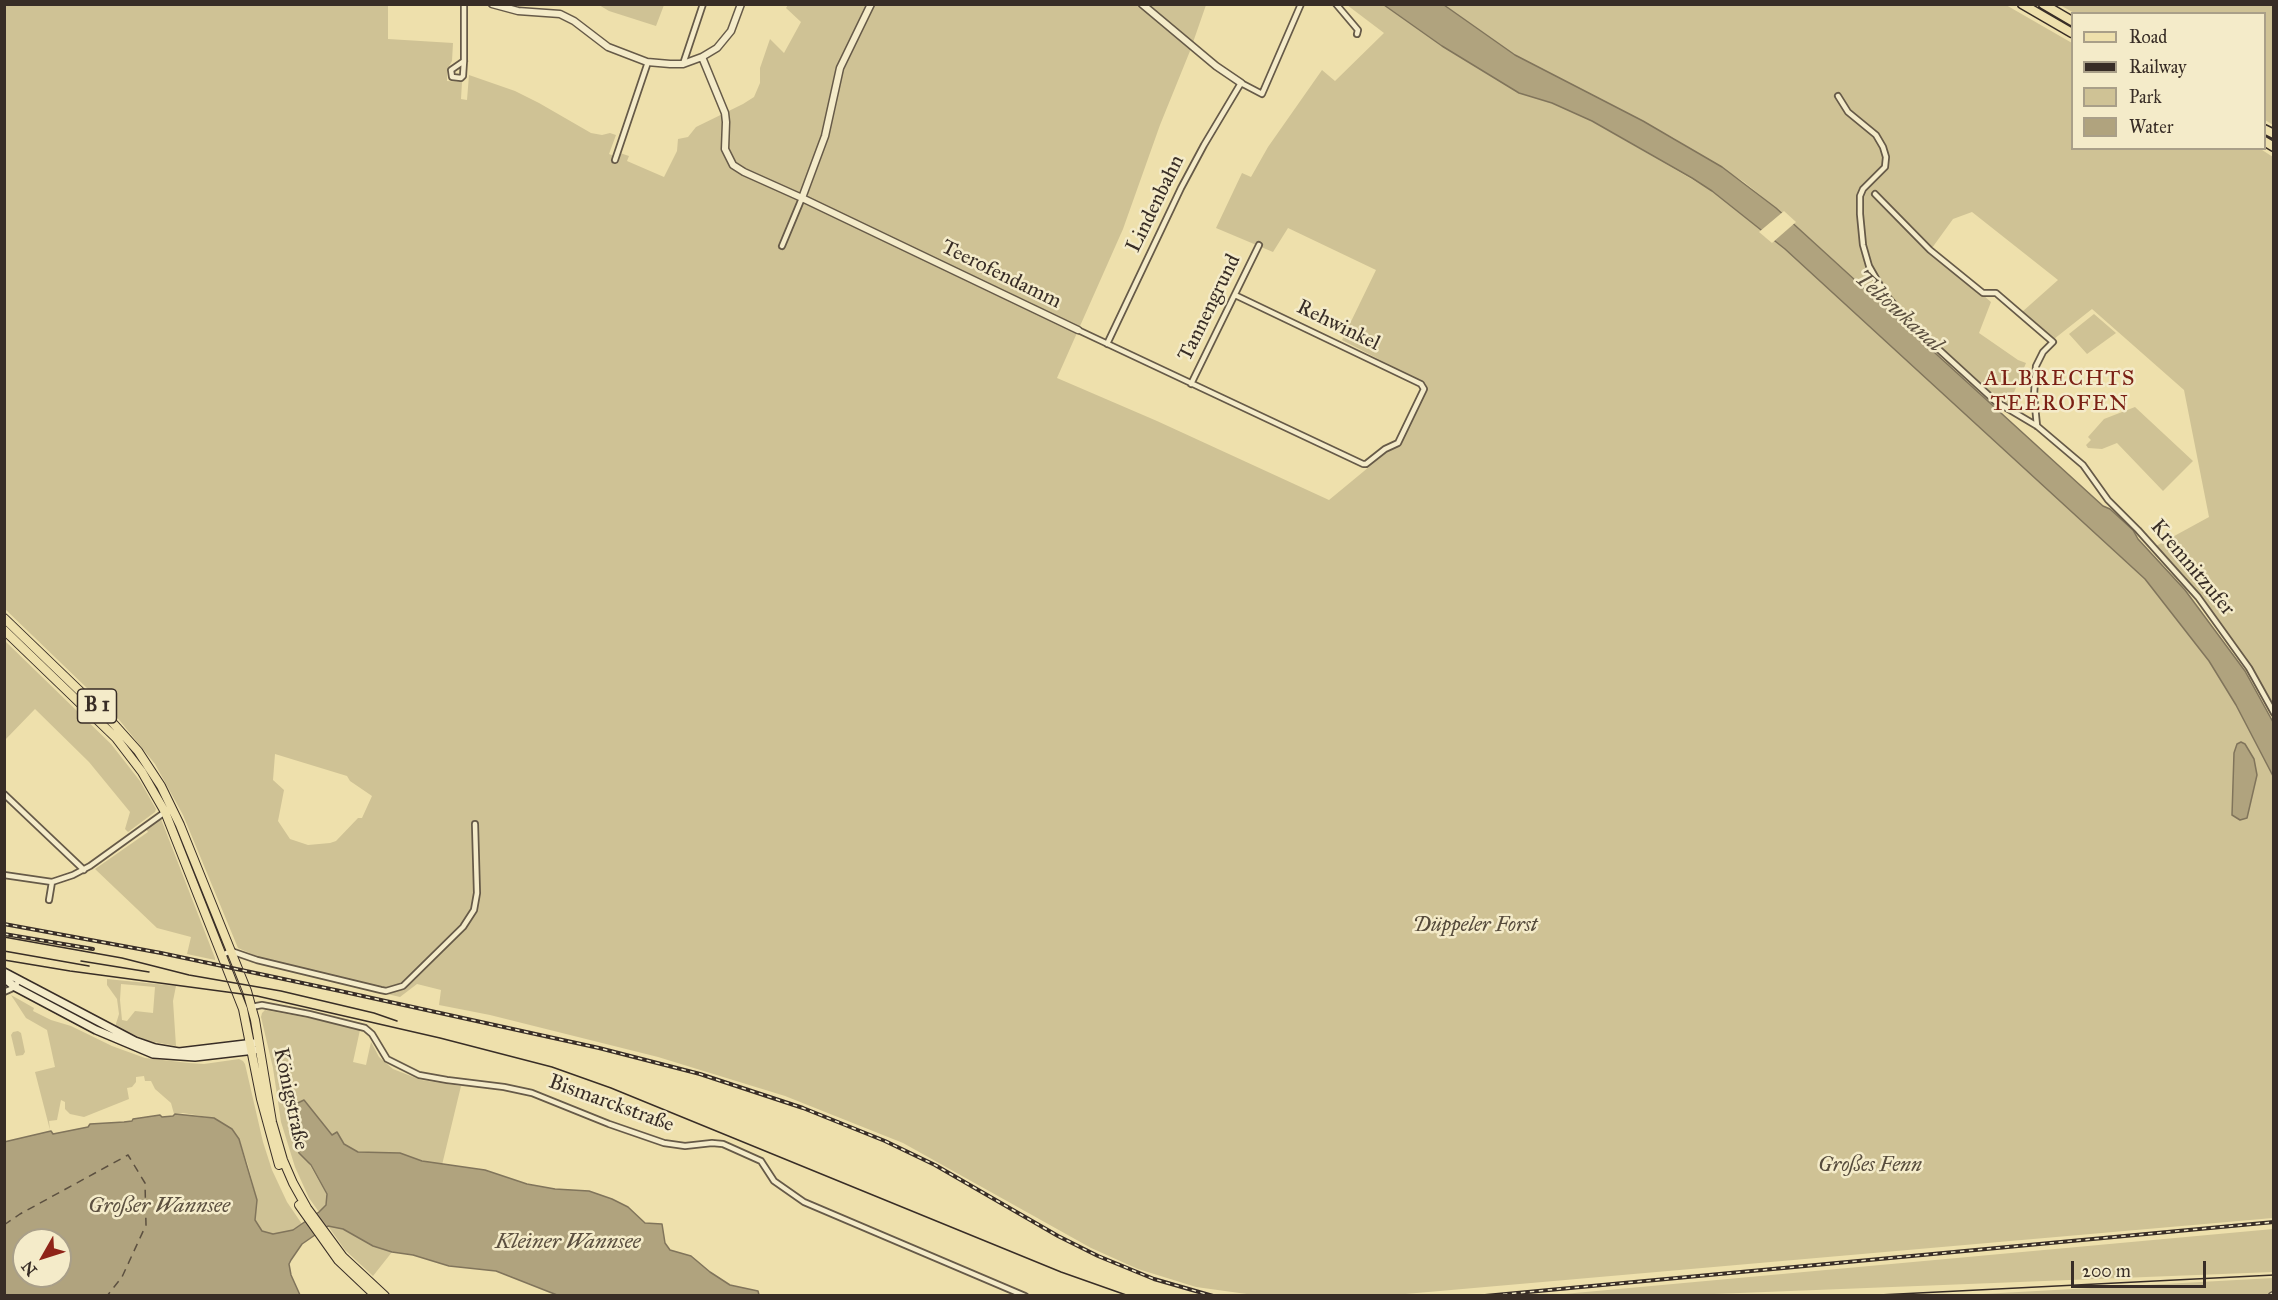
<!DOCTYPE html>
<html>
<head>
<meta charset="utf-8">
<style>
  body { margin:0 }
  #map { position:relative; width:2278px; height:1300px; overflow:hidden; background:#eee0ac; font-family:"IM FELL Great Primer",serif }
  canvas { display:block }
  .frame { position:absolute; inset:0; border:6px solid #382d26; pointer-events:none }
  .legend { position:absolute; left:2071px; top:12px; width:195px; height:138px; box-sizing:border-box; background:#f4ebc9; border:2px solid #a99f88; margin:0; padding:8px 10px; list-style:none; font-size:18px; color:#382d26 }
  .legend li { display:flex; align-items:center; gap:12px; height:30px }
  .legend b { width:30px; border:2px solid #a99f88 }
  .north { position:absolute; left:12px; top:1228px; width:60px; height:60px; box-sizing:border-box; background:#f4ebc9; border:2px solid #a99f88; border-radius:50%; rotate:231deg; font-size:16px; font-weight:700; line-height:24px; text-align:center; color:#382d26 }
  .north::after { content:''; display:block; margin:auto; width:21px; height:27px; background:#8f2418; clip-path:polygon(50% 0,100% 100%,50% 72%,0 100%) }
  .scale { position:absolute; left:2071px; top:1261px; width:135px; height:27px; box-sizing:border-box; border:3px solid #382d26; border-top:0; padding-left:8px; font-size:18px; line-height:21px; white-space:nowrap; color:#382d26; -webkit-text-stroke:4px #f4ebc9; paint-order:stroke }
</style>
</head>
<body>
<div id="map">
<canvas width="2278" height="1300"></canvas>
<div class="frame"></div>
<ul class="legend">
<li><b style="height:8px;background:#eee0ac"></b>Road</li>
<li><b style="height:8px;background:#382d26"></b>Railway</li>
<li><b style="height:16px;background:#cfc295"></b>Park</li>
<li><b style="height:16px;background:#b0a37e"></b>Water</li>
</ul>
<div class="north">N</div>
<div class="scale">200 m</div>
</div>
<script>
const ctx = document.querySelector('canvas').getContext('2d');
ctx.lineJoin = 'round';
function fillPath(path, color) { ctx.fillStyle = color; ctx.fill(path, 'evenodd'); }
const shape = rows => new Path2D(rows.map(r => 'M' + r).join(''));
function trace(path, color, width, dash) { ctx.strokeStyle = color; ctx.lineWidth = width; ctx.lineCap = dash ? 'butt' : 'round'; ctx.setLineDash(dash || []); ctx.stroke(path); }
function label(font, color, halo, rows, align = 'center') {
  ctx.font = font + ' "IM FELL Great Primer",serif'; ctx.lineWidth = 5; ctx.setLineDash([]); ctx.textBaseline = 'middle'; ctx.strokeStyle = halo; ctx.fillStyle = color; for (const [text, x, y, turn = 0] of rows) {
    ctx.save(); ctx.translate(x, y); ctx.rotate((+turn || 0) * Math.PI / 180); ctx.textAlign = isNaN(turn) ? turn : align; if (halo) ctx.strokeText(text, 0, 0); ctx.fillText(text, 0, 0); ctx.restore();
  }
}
fillPath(shape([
  [4,5,388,5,388,39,453,43,452,61,447,70,447,81,462,82,461,99,467,100,469,75,515,91,539,103,591,133,602,135,610,133,616,135,609,154,614,156,616,151,617,152,629,156,627,161,664,177,677,151,678,139,688,137,696,127,743,104,754,97,760,83,760,68,770,39,784,53,801,22,786,8,788,5,1206,5,1190,51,1160,125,1123,229,1057,378,1157,421,1329,500,1398,443,1426,391,1426,384,1342,340,1376,270,1288,228,1273,252,1216,228,1242,173,1251,177,1268,147,1322,70,1335,81,1384,33,1347,5,1384,5,1442,46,1519,93,1552,103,1592,121,1712,191,1785,249,2145,579,2209,661,2236,705,2273,776,2273,1218,1394,1295,1254,1295,1196,1287,1138,1269,1091,1248,903,1143,785,1096,658,1057,490,1015,439,1005,441,990,417,984,400,997,250,962,261,958,238,948,183,815,155,764,116,716,5,609],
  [2237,745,2257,775,2247,818,2240,820,2232,815,2234,754],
  [275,754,347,776,350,781,372,796,362,818,358,818,336,841,330,843,308,845,290,839,278,821,284,790,273,780],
  [599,5,664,5,656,26,609,11],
  [1444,5,2006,5,2072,43,2072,148,2259,148,2273,157,2273,707,2251,666,2224,628,2193,588,2156,546,2209,517,2184,390,2092,309,2054,339,2022,312,2058,280,1972,212,1953,219,1932,248,1875,193,1914,235,1991,302,1979,333,2018,360,2026,363,2008,407,1996,400,1910,320,1889,294,1875,297,1776,208,1744,182,1674,138,1515,55],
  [2060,5,2273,5,2273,125,2265,120,2264,14,2076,14],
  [2094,314,2116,333,2087,354,2069,334],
  [2135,407,2193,461,2163,491,2117,443,2102,449,2088,448,2086,445,2091,440,2088,437,2104,419],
  [4,621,129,743,167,802,164,804,146,773,5,627],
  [4,640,111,744,140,781,156,809,155,812,128,832,125,829,130,812,89,762,35,709,5,740],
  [172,812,228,947,222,949,168,814],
  [161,819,215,958,215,960,187,954,191,937,157,928,95,869,148,832,146,829],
  [107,979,176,986,173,1001,176,1046,149,1041,115,1027,119,1014,117,999,107,985],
  [121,984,155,987,153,1013,135,1011,127,1021,122,1020,120,1000],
  [11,995,34,1008,33,1011,51,1020,71,1026,112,1046,145,1058,189,1063,204,1064,239,1059,243,1061,245,1064,263,1142,272,1170,287,1202,302,1224,293,1230,273,1234,262,1231,255,1220,257,1200,248,1165,240,1142,232,1129,214,1118,183,1113,174,1114,171,1103,155,1089,151,1081,145,1081,144,1076,136,1077,136,1082,132,1087,127,1088,129,1099,84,1117,70,1114,65,1109,65,1102,61,1100,57,1120,49,1121,50,1130,35,1072,55,1067,47,1030,26,1018],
  [265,1010,314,1019,360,1030,353,1062,366,1065,371,1042,379,1057,393,1069,421,1080,461,1086,442,1165,416,1160,400,1153,358,1152,344,1144,337,1132,333,1136,304,1100,307,1160,327,1195,326,1205,319,1212,309,1198,295,1167,281,1122,273,1068,261,1017,262,1013],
  [18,1031,21,1033,25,1052,23,1055,16,1056,11,1035,13,1032],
  [328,1226,343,1229,373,1246,392,1252,373,1276,345,1250],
  [2273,1229,2273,1272,1689,1295,1553,1295],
  [2273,1278,2273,1295,1964,1295]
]), '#cfc295');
const water = shape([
  [1384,5,1444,5,1515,55,1643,121,1722,167,1776,208,2103,506,2110,509,2133,530,2138,539,2185,590,2245,671,2273,722,2273,776,2236,705,2209,661,2145,579,1785,249,1712,191,1692,178,1592,121,1552,103,1519,93,1442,46,1384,5],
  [2241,742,2245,744,2254,759,2257,775,2247,818,2240,820,2232,815,2234,753,2237,744,2241,742],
  [304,1100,332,1135,337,1132,344,1144,358,1152,400,1153,422,1161,485,1170,527,1184,555,1189,589,1191,612,1199,628,1207,645,1223,662,1224,665,1243,670,1250,691,1256,710,1272,730,1285,758,1291,759,1295,557,1295,496,1271,449,1266,413,1255,392,1252,373,1246,343,1229,328,1226,302,1244,291,1260,289,1264,291,1275,300,1295,5,1295,4,1142,51,1131,53,1134,88,1127,90,1124,124,1122,132,1121,133,1119,160,1115,162,1117,173,1116,175,1114,214,1118,232,1129,239,1139,257,1200,255,1220,262,1231,273,1234,293,1230,319,1212,326,1205,327,1194,311,1165,299,1153,287,1108,304,1100],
  [24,1240,60,1240,60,1276,24,1276,24,1240]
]);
fillPath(water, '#b0a37e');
trace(water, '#80745b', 1.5);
fillPath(shape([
  [1784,211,1796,222,1772,243,1759,232]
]), '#eee0ac');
trace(shape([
  [4,1225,20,1214,128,1155,145,1183,146,1225,122,1277,107,1296]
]), '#5c5040', 1.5, [8, 6]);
const minor = shape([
  [464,4,464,61,463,76,461,78,452,77,451,70,464,61],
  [1336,4,1358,30,1357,34],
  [683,64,703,4],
  [1838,96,1848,112,1876,135,1883,147,1886,157,1885,167,1863,189,1860,196,1860,214,1863,245,1869,266,1885,294,1911,324,1995,401,2037,426,2083,465,2108,500,2138,530,2198,597,2249,668,2274,713],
  [615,160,648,62],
  [1875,194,1930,250,1978,289,1983,293,1996,293,2053,342,2043,352,2036,366,2034,395,2037,426],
  [782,246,802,198],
  [1078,330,1363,464,1366,464,1385,449,1398,443,1424,389,1421,384,1235,295],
  [1107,344,1181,188,1204,145,1241,83,1262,94,1301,4],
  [1191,384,1259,245],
  [4,794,84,870],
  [4,875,52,882,73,875,90,866,165,812],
  [49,900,52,882],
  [222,955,231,951,257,960,381,990,386,991,403,986,463,927,474,910,477,893,475,824],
  [4,992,15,987,19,980],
  [251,1007,262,1005,309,1014,365,1028,372,1034,387,1059,419,1075,447,1080,504,1087,532,1093,609,1124,664,1143,685,1146,712,1143,723,1144,761,1161,774,1181,804,1202,1025,1296]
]);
const tertiary = shape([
  [492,4,518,11,560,14,574,21,608,47,647,62,670,64,683,64,702,57,717,48,731,31,741,4],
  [1142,4,1216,66,1241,83],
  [702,57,725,113,726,122,725,149,733,165,744,172,802,198,1078,330],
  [802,198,825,136,840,68,871,4],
  [2272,1296,2274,1295]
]);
const secondary = shape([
  [4,972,135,1041,155,1048,179,1052,254,1043],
  [4,978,15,987,96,1030,153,1054,195,1057,255,1050]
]);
const primary = shape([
  [4,618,112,722,138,751,161,786,180,825,247,991,255,1020,272,1122,283,1160,293,1183,307,1208,343,1257,385,1296],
  [4,630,116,738,142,772,165,812,243,1009,261,1099,279,1165],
  [299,1205,338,1260,376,1296]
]);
const motorway = shape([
  [2022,4,2072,33],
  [2043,4,2072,21],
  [2264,129,2274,134],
  [2264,141,2274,147]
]);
trace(minor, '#665a48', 8);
trace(tertiary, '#665a48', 9);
trace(secondary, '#382d26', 10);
trace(primary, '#382d26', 10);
trace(motorway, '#382d26', 11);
trace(minor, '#f4ebc9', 4.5);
trace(tertiary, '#f4ebc9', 6);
trace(secondary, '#f4ebc9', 7);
trace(primary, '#eee0ac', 8);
trace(motorway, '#eee0ac', 8);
trace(shape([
  [4,937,122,958,189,975,281,991,374,1013,397,1021],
  [4,951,89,966],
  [4,960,70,971,257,996,440,1038,552,1067,611,1088,1061,1272,1129,1296],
  [81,961,149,972],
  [1859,1296,2274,1275]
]), '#382d26', 1.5);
const rail = shape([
  [4,924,161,953,340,991,599,1048,700,1074,803,1108,885,1141,935,1165,1058,1236,1098,1256,1154,1279,1213,1296],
  [4,934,93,949],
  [1485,1296,2274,1222]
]);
trace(rail, '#382d26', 4);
trace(rail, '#f4ebc9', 1.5, [4.5]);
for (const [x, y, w] of [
  [97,706,39]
]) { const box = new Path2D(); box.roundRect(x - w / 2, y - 17, w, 34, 4.5); ctx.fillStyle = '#f4ebc9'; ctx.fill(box); trace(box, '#382d26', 1.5); }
label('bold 20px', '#382d26', null, [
  ["B 1",97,706]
]);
label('21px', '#382d26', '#f4ebc9', [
  ["Lindenbahn",1156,204,-64],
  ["Teerofendamm",1001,275,26],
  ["Tannengrund",1210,308,-64],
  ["Rehwinkel",1338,326,26],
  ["Kremnitzufer",2192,568,50],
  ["Königstraße",290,1099,78],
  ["Bismarckstraße",611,1104,20]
]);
label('italic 21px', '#564b3c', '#f4ebc9', [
  ["Düppeler Forst",1475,926],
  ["Großes Fenn",1870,1166]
]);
label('italic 22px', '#5c5040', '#f4ebc9', [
  ["Teltowkanal",1898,312,42],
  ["Großer Wannsee",159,1207],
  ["Kleiner Wannsee",568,1243]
]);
ctx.letterSpacing = '1.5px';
label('22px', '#7a1f14', '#f4ebc9', [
  ["ALBRECHTS",2060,380],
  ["TEEROFEN",2060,405]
]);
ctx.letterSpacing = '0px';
</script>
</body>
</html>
